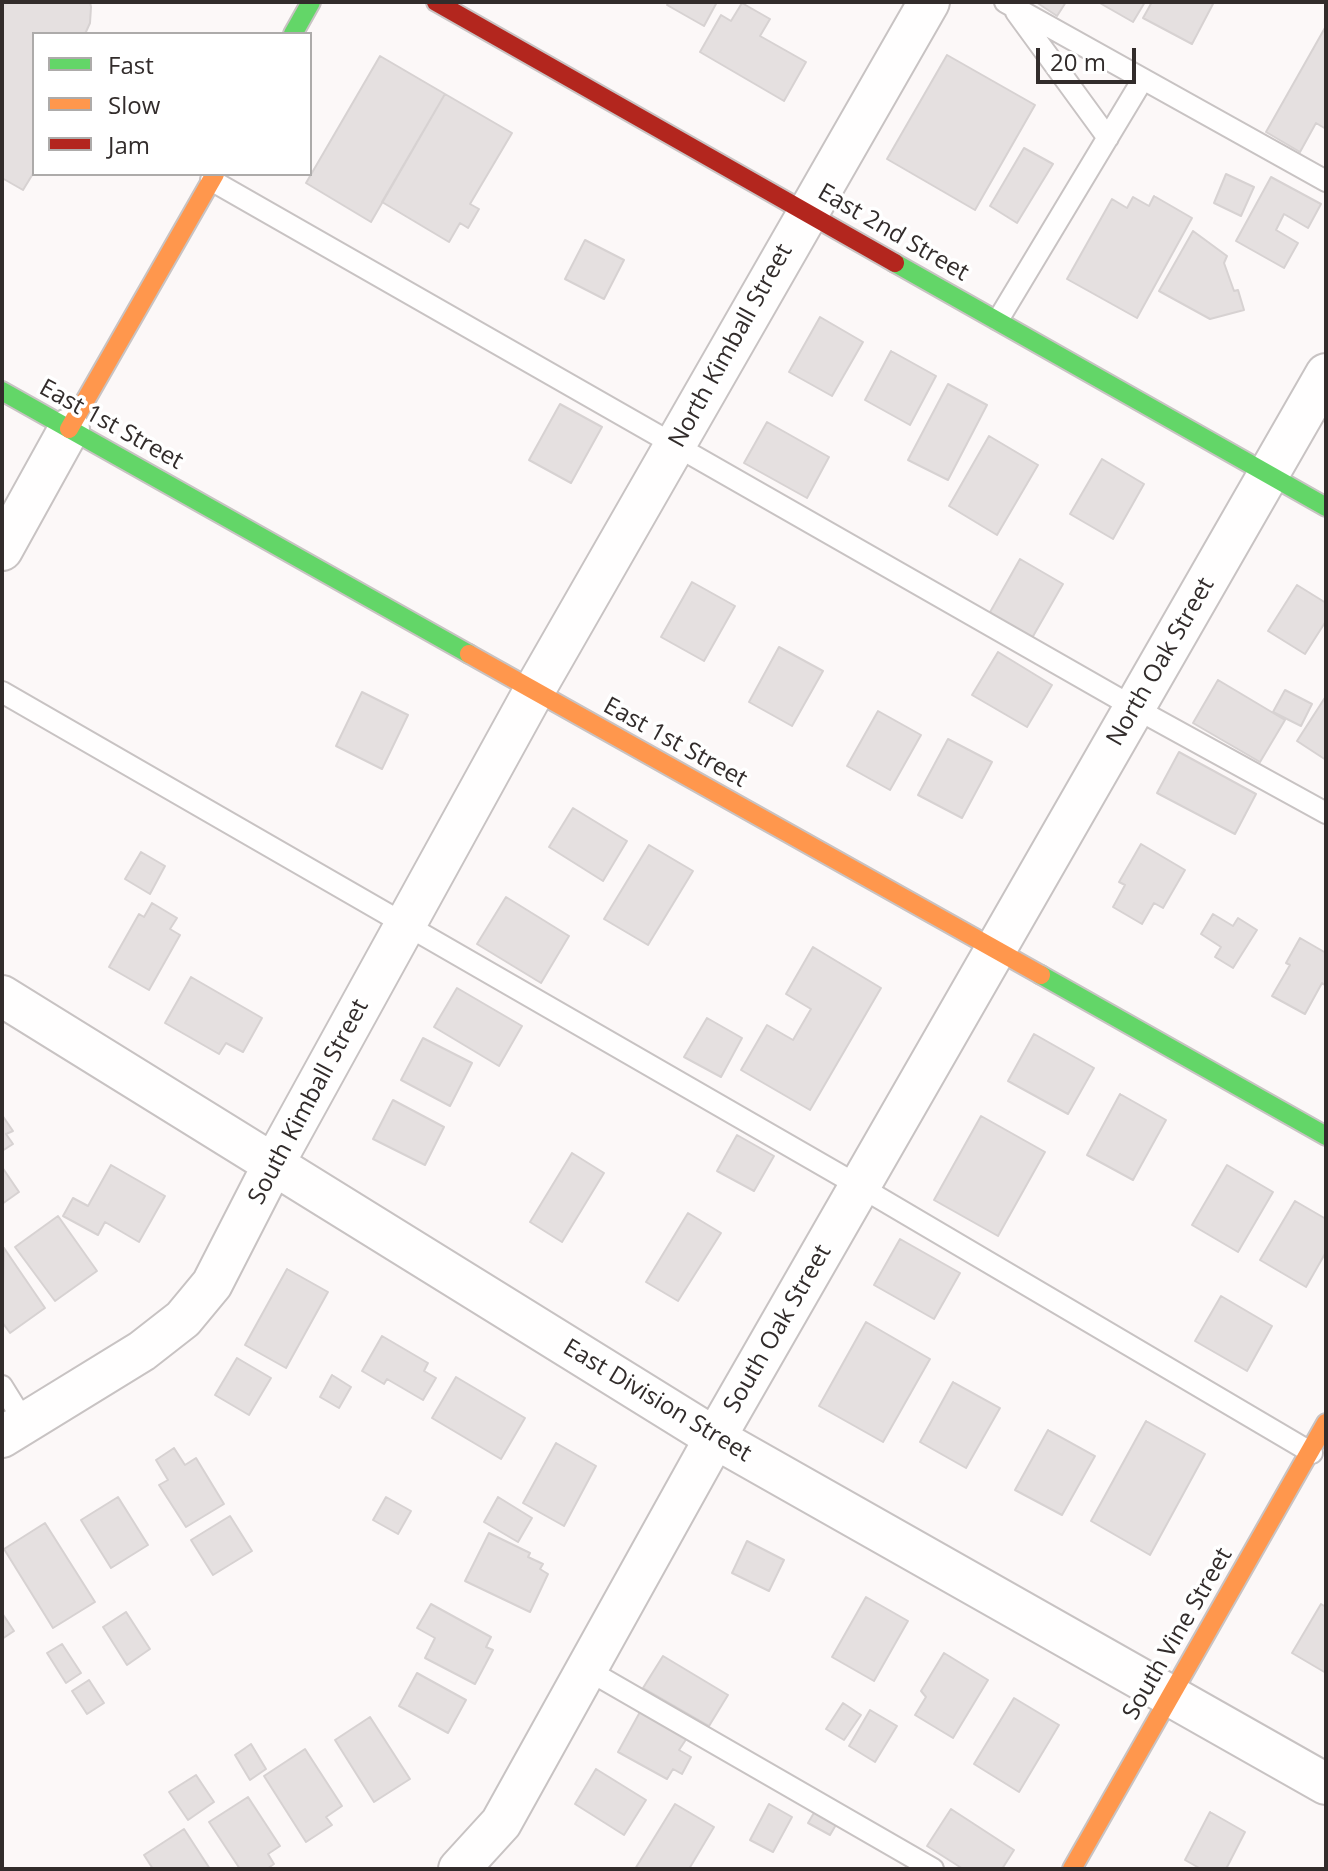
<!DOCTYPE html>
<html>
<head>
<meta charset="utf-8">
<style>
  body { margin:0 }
  #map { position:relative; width:1328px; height:1871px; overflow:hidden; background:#fcf8f8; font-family:"Open Sans",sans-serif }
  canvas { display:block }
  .frame { position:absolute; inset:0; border:4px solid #322c2b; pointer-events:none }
  .legend { position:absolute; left:32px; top:32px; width:280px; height:144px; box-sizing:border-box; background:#fff; border:2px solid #adabaa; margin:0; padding:10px 14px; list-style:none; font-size:24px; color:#322c2b }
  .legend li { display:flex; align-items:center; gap:16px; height:40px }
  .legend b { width:40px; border:2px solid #adabaa }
  .scale { position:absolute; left:1036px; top:48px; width:100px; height:36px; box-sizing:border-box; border:4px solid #322c2b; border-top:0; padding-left:10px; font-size:24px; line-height:28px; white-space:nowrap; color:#322c2b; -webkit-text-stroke:6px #fff; paint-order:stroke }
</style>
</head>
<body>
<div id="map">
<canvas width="1328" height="1871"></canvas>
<div class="frame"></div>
<ul class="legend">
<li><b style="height:10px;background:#63d668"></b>Fast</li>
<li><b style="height:10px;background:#ff974d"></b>Slow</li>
<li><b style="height:10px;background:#b3261e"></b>Jam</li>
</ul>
<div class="scale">20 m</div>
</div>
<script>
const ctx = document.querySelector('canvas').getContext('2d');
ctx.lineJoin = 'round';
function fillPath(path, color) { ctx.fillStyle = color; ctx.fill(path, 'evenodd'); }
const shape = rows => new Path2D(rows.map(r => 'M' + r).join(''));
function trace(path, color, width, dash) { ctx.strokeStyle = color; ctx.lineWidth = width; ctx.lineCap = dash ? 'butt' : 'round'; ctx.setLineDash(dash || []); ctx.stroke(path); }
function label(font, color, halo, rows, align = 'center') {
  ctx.font = font + ' "Open Sans",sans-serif'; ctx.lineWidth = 7; ctx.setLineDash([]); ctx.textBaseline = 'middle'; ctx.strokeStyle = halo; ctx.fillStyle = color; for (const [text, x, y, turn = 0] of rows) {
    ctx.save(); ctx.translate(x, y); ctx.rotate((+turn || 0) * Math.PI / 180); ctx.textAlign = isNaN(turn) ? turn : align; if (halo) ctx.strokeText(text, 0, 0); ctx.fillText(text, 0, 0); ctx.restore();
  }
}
const building = shape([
  [2,2,90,2,91,7,90,23,85,34,34,34,34,172,23,190,2,178,2,2],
  [669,2,717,2,704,26,667,5,669,2],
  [1036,2,1066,2,1057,16,1036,2],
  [1098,2,1145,2,1133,22,1098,2],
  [1152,2,1214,2,1192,44,1143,18,1152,2],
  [742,3,770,19,760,36,806,62,784,101,700,52,721,15,731,21,742,3],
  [1326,26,1326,129,1316,123,1300,152,1266,132,1326,26],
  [947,55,1035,105,975,210,887,159,947,55],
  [380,56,445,94,371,222,306,183,380,56],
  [445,94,512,133,470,204,479,209,468,228,460,223,449,242,382,202,445,94],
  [1024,148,1053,164,1017,223,990,206,1024,148],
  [1226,174,1254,187,1241,216,1214,203,1226,174],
  [1271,177,1321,204,1308,228,1284,214,1276,230,1298,243,1284,268,1236,241,1271,177],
  [1154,196,1192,218,1137,318,1067,279,1112,199,1127,208,1133,197,1149,206,1154,196],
  [1193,231,1227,256,1224,263,1234,291,1238,290,1244,310,1210,319,1159,291,1193,231],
  [585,240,624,260,604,299,565,279,585,240],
  [820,317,863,342,832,396,789,372,820,317],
  [891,351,936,376,910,425,865,400,891,351],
  [948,384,987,405,948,480,908,460,948,384],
  [560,404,602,427,571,483,529,460,560,404],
  [767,422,829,457,807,498,744,463,767,422],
  [989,436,1038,465,997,535,949,506,989,436],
  [1102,459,1144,484,1113,539,1070,514,1102,459],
  [1020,559,1063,584,1032,638,989,614,1020,559],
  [692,582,735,606,704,661,661,637,692,582],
  [1297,585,1326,603,1326,621,1305,654,1268,631,1297,585],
  [779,647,823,671,792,726,749,702,779,647],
  [998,652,1052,685,1027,727,972,695,998,652],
  [1218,680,1285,720,1260,762,1193,723,1218,680],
  [1285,690,1312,704,1301,726,1273,712,1285,690],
  [362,692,408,715,382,769,336,746,362,692],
  [1326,696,1326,760,1297,741,1326,696],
  [878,711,921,735,890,790,847,766,878,711],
  [948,739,992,762,962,818,918,795,948,739],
  [1179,752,1256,794,1235,834,1157,793,1179,752],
  [573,808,627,841,603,881,549,847,573,808],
  [1141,844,1185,870,1163,908,1154,903,1142,924,1113,907,1125,885,1119,882,1141,844],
  [649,845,693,871,648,945,604,919,649,845],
  [141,852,165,866,150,894,125,879,141,852],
  [506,897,569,936,541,983,477,944,506,897],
  [152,903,177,918,170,929,180,935,149,990,109,967,139,914,144,917,152,903],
  [1213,914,1233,926,1238,918,1257,930,1233,968,1215,957,1221,947,1201,934,1213,914],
  [1300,938,1326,953,1326,986,1322,983,1305,1014,1272,996,1290,965,1286,963,1300,938],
  [813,947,881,988,810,1110,741,1070,767,1025,793,1040,811,1009,786,994,813,947],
  [191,977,262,1018,243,1052,226,1043,219,1054,165,1023,191,977],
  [457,988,522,1026,499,1066,434,1027,457,988],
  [707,1018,742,1038,721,1077,684,1057,707,1018],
  [1034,1034,1094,1068,1068,1114,1008,1081,1034,1034],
  [423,1038,472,1063,450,1106,401,1080,423,1038],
  [1120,1094,1166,1120,1133,1180,1087,1155,1120,1094],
  [393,1100,444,1127,425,1165,373,1139,393,1100],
  [2,1115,13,1131,6,1134,13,1144,2,1151,2,1115],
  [981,1116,1045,1152,998,1236,934,1200,981,1116],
  [737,1135,774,1156,754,1191,717,1171,737,1135],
  [572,1153,604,1173,562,1242,530,1222,572,1153],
  [111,1165,165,1196,139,1242,105,1222,98,1235,63,1216,73,1198,88,1206,111,1165],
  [1227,1165,1273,1192,1238,1252,1192,1225,1227,1165],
  [2,1167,19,1192,2,1204,2,1167],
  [1295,1201,1326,1219,1326,1252,1306,1287,1260,1260,1295,1201],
  [688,1213,721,1233,678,1301,646,1282,688,1213],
  [58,1216,97,1271,55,1301,15,1247,58,1216],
  [900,1239,960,1273,934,1319,874,1285,900,1239],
  [4,1248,45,1308,10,1333,2,1322,4,1248],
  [287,1269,328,1292,286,1368,245,1345,287,1269],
  [1221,1296,1272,1326,1247,1371,1195,1341,1221,1296],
  [866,1322,930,1359,883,1442,819,1406,866,1322],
  [382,1336,428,1363,424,1371,436,1378,423,1400,387,1379,384,1384,362,1371,382,1336],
  [237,1358,271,1378,249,1415,215,1395,237,1358],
  [332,1375,351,1387,339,1408,320,1397,332,1375],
  [456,1377,525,1418,501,1459,432,1418,456,1377],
  [953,1382,1000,1408,966,1468,920,1442,953,1382],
  [1146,1421,1205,1454,1150,1555,1091,1521,1146,1421],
  [1048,1430,1095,1456,1062,1515,1015,1490,1048,1430],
  [556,1443,596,1466,564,1526,523,1503,556,1443],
  [174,1448,185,1465,196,1458,224,1504,186,1527,159,1485,168,1480,156,1460,174,1448],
  [118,1497,148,1545,111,1568,81,1520,118,1497],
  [386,1497,411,1511,398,1534,373,1520,386,1497],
  [498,1497,532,1518,518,1542,484,1522,498,1497],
  [230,1516,252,1551,213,1575,191,1540,230,1516],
  [45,1523,95,1602,53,1628,4,1549,45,1523],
  [489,1533,530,1553,528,1557,543,1564,540,1569,548,1574,530,1612,465,1581,489,1533],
  [747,1541,784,1560,769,1591,732,1573,747,1541],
  [866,1597,908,1621,874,1681,832,1657,866,1597],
  [431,1604,491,1637,486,1647,493,1650,475,1684,425,1658,435,1638,417,1628,431,1604],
  [1321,1604,1326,1607,1326,1673,1292,1653,1321,1604],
  [126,1612,150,1649,127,1665,103,1627,126,1612],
  [2,1613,14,1631,2,1639,2,1613],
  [62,1644,81,1673,66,1683,47,1653,62,1644],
  [944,1653,988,1680,953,1738,915,1715,926,1697,921,1691,944,1653],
  [663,1656,728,1695,709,1726,643,1688,663,1656],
  [417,1673,466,1700,448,1733,399,1706,417,1673],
  [89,1680,104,1703,87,1714,72,1691,89,1680],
  [1014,1698,1059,1725,1019,1792,974,1764,1014,1698],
  [843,1703,861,1715,844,1740,826,1729,843,1703],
  [870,1710,897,1726,875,1762,849,1746,870,1710],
  [640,1712,687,1738,679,1750,691,1757,682,1774,673,1769,667,1779,618,1752,640,1712],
  [370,1717,410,1779,374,1802,335,1740,370,1717],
  [251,1744,266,1769,250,1780,235,1755,251,1744],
  [305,1749,342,1806,326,1817,332,1825,306,1842,264,1776,305,1749],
  [596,1769,646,1800,624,1835,575,1804,596,1769],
  [196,1775,214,1802,188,1820,169,1792,196,1775],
  [248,1797,280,1846,268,1854,274,1864,267,1869,240,1869,209,1822,248,1797],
  [675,1804,714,1827,689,1869,635,1869,675,1804],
  [769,1804,792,1817,773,1852,750,1840,769,1804],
  [818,1806,840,1818,830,1835,808,1823,818,1806],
  [951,1809,1014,1850,1002,1869,963,1869,927,1846,951,1809],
  [1210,1812,1245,1832,1226,1869,1201,1869,1185,1860,1210,1812],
  [184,1829,210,1869,153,1869,144,1855,184,1829]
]);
fillPath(building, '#e5e0e0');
trace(building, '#d7d2d2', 2);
const lane = shape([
  [1005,2,1326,181],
  [1016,12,1108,138],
  [211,180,1135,708,1326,813],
  [998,320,1143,79],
  [2,692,859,1186,1312,1453],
  [2,1386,25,1423],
  [586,1669,933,1869]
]);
const street = shape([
  [2,550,69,429],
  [2,996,715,1438,1326,1784],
  [2,1437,142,1351,183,1319,212,1284,273,1165,534,691,929,2],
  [459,1869,501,1823,715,1438,1326,374]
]);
const fast = shape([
  [293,34,311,2],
  [895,263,1326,507],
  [2,391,469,654],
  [1041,975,1326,1136]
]);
const slow = shape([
  [69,429,215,174],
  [469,654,1041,975],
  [1072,1869,1326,1423]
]);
const jam = shape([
  [436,2,895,263]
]);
trace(lane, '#c8c3c3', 24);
trace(street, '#c8c3c3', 44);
trace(fast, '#c8c3c3', 22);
trace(slow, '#c8c3c3', 22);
trace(jam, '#c8c3c3', 22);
trace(lane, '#fffefe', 20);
trace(street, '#fffefe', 40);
trace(fast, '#63d668', 18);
trace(slow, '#ff974d', 18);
trace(jam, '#b3261e', 18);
label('24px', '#322c2b', '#fff', [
  ["East 2nd Street",893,233,30],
  ["North Kimball Street",731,346,-61],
  ["East 1st Street",111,425,29],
  ["North Oak Street",1161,662,-60],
  ["East 1st Street",675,743,29],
  ["South Kimball Street",309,1102,-62],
  ["South Oak Street",778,1329,-60],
  ["East Division Street",657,1401,31],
  ["South Vine Street",1178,1634,-60]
]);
</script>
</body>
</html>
